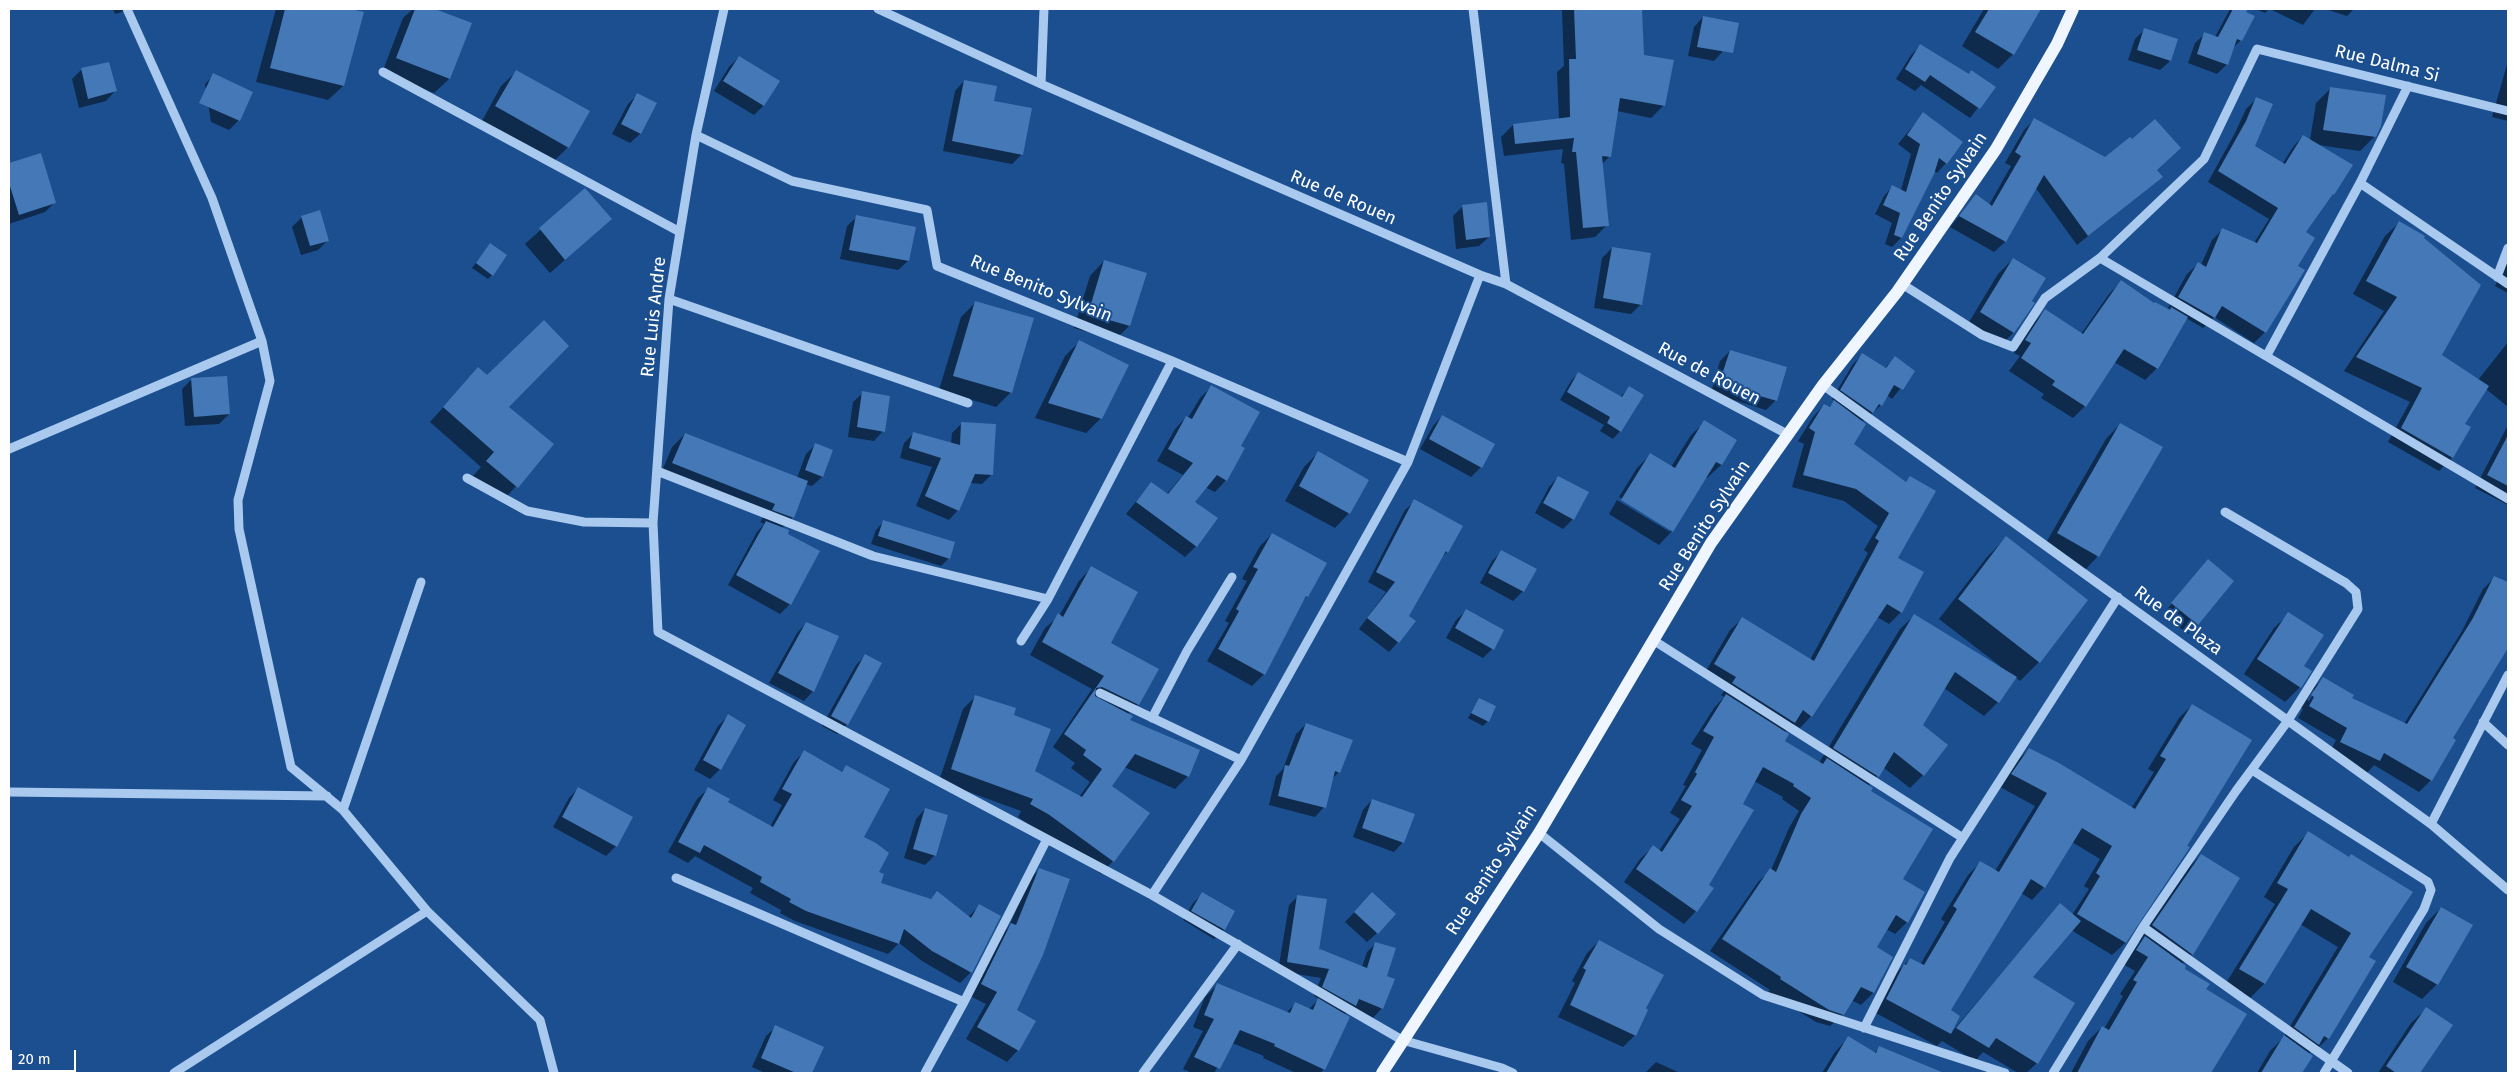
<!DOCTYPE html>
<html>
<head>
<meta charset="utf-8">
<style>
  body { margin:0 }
  #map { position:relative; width:2517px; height:1082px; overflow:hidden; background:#1b4f8f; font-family:"Fira Sans",sans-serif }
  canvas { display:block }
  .frame { position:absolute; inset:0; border:10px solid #fff; pointer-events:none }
  .scale { position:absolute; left:10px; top:1050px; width:66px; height:22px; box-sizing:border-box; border:2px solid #fff; border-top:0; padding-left:6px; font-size:15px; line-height:18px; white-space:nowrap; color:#fff; -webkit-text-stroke:4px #1b4f8f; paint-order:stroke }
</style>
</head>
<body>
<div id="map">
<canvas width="2517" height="1082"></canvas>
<div class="frame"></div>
<div class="scale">20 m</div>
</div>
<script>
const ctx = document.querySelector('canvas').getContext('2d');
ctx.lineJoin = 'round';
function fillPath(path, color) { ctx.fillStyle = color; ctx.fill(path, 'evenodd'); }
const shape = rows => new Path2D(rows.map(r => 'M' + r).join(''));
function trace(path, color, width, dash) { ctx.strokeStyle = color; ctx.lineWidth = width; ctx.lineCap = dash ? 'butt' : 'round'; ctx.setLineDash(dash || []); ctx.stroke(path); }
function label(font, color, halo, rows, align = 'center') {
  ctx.font = font + ' "Fira Sans",sans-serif'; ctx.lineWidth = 4; ctx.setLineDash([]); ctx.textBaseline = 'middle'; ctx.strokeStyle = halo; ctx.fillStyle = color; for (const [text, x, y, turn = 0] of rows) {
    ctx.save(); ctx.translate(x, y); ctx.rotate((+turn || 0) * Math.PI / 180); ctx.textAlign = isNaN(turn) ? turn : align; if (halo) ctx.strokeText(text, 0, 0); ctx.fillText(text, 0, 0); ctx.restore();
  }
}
fillPath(shape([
  [113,9,132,9,115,14],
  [276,9,345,9,362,13,343,86,328,100,256,82],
  [413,9,432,9,470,24,449,79,434,93,382,73,403,18],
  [1562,9,1641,9,1643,56,1663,106,1651,118,1617,111,1609,157,1602,164,1607,225,1595,237,1571,240,1564,164,1561,163,1563,149,1504,156,1501,137,1513,125,1559,120,1557,72,1564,66],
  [1984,9,2029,9,2037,14,2013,54,1998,69,1962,46],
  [2230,9,2246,9,2241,40,2232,49,2227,64,2217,74,2188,63,2195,43,2205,34,2215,37],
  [2256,9,2269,9,2265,13],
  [2270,9,2315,9,2303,25],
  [2325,9,2354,9,2347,16],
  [1703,17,1722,21,1723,51,1714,61,1688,56,1694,27],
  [2144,30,2176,40,2170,61,2160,70,2128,60,2135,39],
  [1921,45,1968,76,1994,87,1970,118,1921,85,1915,91,1896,79,1911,55],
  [739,57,778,81,763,106,754,115,714,91,729,67],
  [2508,61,2508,121,2492,117],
  [108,63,115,91,106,101,79,108,72,79,81,70],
  [516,72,568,147,554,161,482,121,501,86],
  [214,75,252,93,238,121,229,130,211,122,205,84],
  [964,81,993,102,1022,154,1012,164,943,151,955,91],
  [2330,89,2375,136,2360,151,2318,145,2333,194,2304,233,2265,332,2254,343,2214,317,2203,328,2186,318,2157,368,2145,380,2114,362,2085,406,2073,418,2041,398,2044,394,2009,371,2020,356,2014,353,2033,323,2045,311,2081,334,2109,294,2121,282,2154,305,2169,311,2171,310,2168,308,2187,274,2198,264,2201,265,2212,240,2223,229,2254,243,2269,219,2208,182,2235,133,2246,109,2256,99,2253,147,2283,163,2293,147,2303,136,2310,140,2316,103],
  [638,94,656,103,640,134,630,143,612,134,628,104],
  [1923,114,1946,163,1937,173,1934,170,1901,238,1892,247,1885,244,1892,223,1875,214,1884,196,1893,186,1901,190,1911,154,1898,144],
  [2034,120,2105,158,2156,171,2161,177,2077,245,2035,187,2005,242,1994,252,1950,227,1976,196,1989,205,2011,166,2005,163,2024,130],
  [40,154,55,202,45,212,9,224,9,164],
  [585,190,611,219,550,273,525,244],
  [1463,206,1489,237,1479,246,1456,249,1453,216],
  [302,217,328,240,318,250,301,255,292,227],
  [857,217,914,228,908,261,898,270,840,259,847,226],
  [2399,223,2440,356,2478,380,2508,342,2508,407,2486,389,2463,424,2469,427,2452,458,2439,471,2388,442,2410,402,2344,371,2384,311,2353,294,2385,236],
  [490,245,492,275,488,279,472,268],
  [1612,248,1641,304,1631,314,1594,308,1602,258],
  [2013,259,2030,301,2013,333,1999,347,1966,327,1998,274],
  [1104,261,1129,326,1115,340,1074,328,1090,276],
  [2508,261,2508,293,2495,286],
  [976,302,1011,392,996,407,939,390,961,317],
  [1079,342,1101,418,1086,433,1035,418,1065,356],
  [1730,351,1776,400,1766,410,1711,393,1720,361],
  [1862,355,1885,368,1895,357,1914,371,1892,399,1887,395,1881,405,1862,422,1852,444,1905,483,1910,478,1896,558,1922,572,1901,612,1889,624,1877,617,1811,716,1800,728,1793,724,1784,733,1784,742,1819,763,1900,629,1914,616,1999,667,2000,666,1939,619,1987,557,2006,538,2039,662,2020,681,2015,677,1998,702,1984,716,1944,688,1921,725,1923,775,1910,788,1884,768,1868,786,1901,879,1907,922,1895,934,1886,929,1875,947,1873,993,1861,1005,1851,1000,1843,1014,1830,1026,1816,1022,1768,992,1770,990,1710,951,1758,882,1771,870,1789,828,1799,811,1782,799,1783,797,1754,781,1742,804,1696,911,1684,924,1624,882,1640,859,1653,847,1659,851,1680,819,1670,813,1686,786,1683,785,1702,750,1691,744,1714,708,1724,697,1721,695,1725,690,1703,676,1730,630,1742,619,1810,660,1868,553,1864,550,1878,526,1844,501,1792,487,1804,444,1798,441,1813,417,1824,405,1828,408,1835,401,1832,399,1853,364],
  [478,369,507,408,552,445,502,502,472,477,481,467,430,422],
  [1578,373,1620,397,1629,388,1620,431,1613,439,1600,431,1604,425,1560,400,1571,381],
  [192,379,229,414,219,424,185,426,182,389],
  [1211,387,1239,446,1226,480,1215,492,1205,487,1193,502,1196,546,1185,557,1126,514,1151,483,1167,494,1183,475,1157,461,1175,429,1186,417,1188,418,1200,398],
  [863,393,883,431,874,441,848,437,853,402],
  [1442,416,1481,467,1471,477,1420,449,1433,426],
  [1705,422,1735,441,1721,465,1707,478,1705,477,1672,531,1659,545,1609,514,1617,500,1670,532,1670,529,1619,497,1637,468,1650,455,1671,467,1691,435],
  [962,423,992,474,982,484,970,483,958,510,949,520,916,506,932,467,900,458,904,443,914,433,951,444,952,433],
  [2120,424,2098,556,2084,571,2043,548,2106,439],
  [2508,425,2508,505,2475,488],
  [685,434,797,478,806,454,815,445,831,451,822,477,812,486,806,484,793,517,782,528,790,604,780,614,728,585,757,532,764,524,760,522,764,516,660,476,672,447],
  [1318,453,1349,513,1335,528,1285,501,1304,467],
  [1558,477,1573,519,1563,529,1535,513,1549,487],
  [1415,501,1447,552,1440,559,1408,617,1398,642,1389,652,1359,629,1386,592,1368,582,1405,510],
  [883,522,949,558,941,566,871,544,876,530],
  [1272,534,1307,596,1302,602,1264,674,1252,686,1207,661,1229,623,1225,621,1247,581,1242,579,1260,546],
  [1502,551,1535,569,1523,591,1513,601,1480,583,1492,561],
  [2208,561,2232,581,2188,634,2163,614],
  [1091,568,1109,643,1138,704,1128,714,1129,721,1188,776,1175,789,1124,767,1110,786,1113,861,1101,874,1018,817,1021,811,939,781,963,709,976,696,1012,716,1033,772,1079,797,1090,782,1071,768,1075,763,1053,747,1092,689,1030,655,1045,628,1059,616,1079,581],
  [2495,577,2508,584,2508,646,2451,738,2431,780,2419,792,2374,765,2367,773,2329,754,2336,740,2298,718,2303,709,2300,707,2311,690,2323,679,2350,698,2404,724,2462,631,2483,589],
  [2313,690,2316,690,2309,701,2307,700],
  [1466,611,1492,649,1483,658,1446,638,1456,620],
  [2289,614,2302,667,2310,671,2300,687,2285,702,2244,674,2274,628],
  [806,623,813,691,804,701,769,683,797,633],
  [865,656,847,724,837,734,822,726,856,665],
  [1479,699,1488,721,1483,726,1468,718],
  [2192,705,2185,846,2188,848,2125,943,2112,955,2071,930,2031,978,2037,1063,2026,1073,2018,1073,1983,1052,1975,1061,1942,1041,1937,1046,1874,1012,1891,978,1910,959,1920,965,1945,922,1941,919,1968,875,1981,862,1995,871,2035,806,2000,787,2016,762,2029,749,2131,809,2154,772,2148,769,2179,718],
  [2072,842,2100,859,2084,886,2089,889,2072,915,2060,905,1950,1034,1958,1017,1949,1010,2021,893,2032,900,2044,887],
  [728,716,720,769,710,779,694,770,718,726],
  [1306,724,1339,772,1331,780,1324,807,1315,817,1269,805,1276,776,1283,769,1296,734],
  [804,752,841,772,846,767,862,838,878,873,879,884,930,900,937,893,968,917,979,906,971,972,960,983,922,961,899,943,888,954,795,921,780,913,781,910,750,893,753,888,695,856,688,863,668,852,697,799,708,789,726,803,770,827,782,805,773,800,794,762],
  [578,789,631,818,616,846,606,856,553,827,569,798],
  [1372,800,1403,842,1394,852,1353,837,1363,810],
  [925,809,935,855,925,865,904,858,916,819],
  [2308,833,2368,957,2328,1038,2314,1052,2312,1051,2308,1054,2311,1056,2301,1073,2257,1073,2270,1051,2283,1038,2338,947,2300,924,2264,984,2250,998,2226,983,2275,904,2264,897,2294,847],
  [2201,855,2192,954,2182,964,2183,969,2205,990,2245,1014,2209,1073,2071,1073,2088,1041,2102,1027,2104,1029,2123,996,2120,994,2135,971,2123,964,2140,942,2138,941,2186,870],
  [1040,869,1015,1010,1018,1050,1007,1062,966,1039,986,1004,970,996,1000,936,1009,927,1028,881],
  [1203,893,1224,929,1214,939,1183,920,1193,903],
  [1298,896,1317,954,1362,967,1367,952,1376,943,1386,977,1382,1008,1373,1018,1351,1009,1344,1015,1324,1069,1320,1073,1296,1073,1263,1058,1264,1056,1232,1043,1214,1073,1192,1073,1183,1069,1203,1031,1193,1027,1205,997,1217,985,1286,1013,1295,1004,1308,1010,1319,999,1314,996,1321,978,1278,971,1289,905],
  [1363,903,1377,933,1367,942,1345,922],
  [2441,908,2437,984,2422,999,2393,982,2426,923],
  [1599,941,1644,1009,1635,1035,1623,1047,1558,1017,1575,983,1572,981,1587,953],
  [2426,1009,2451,1026,2419,1073,2378,1073,2411,1023],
  [776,1027,823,1047,811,1073,765,1073,752,1067,766,1036],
  [1848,1038,1874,1053,1879,1048,1942,1073,1822,1073,1835,1052],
  [1656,1062,1680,1073,1645,1073]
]), '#0007');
fillPath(shape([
  [285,9,350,9,364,12,344,86,270,68],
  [415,9,435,9,472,23,450,79,396,58],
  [1574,9,1642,9,1644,55,1674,60,1665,106,1620,98,1611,157,1602,156,1609,226,1583,228,1576,152,1572,152,1574,138,1515,144,1513,124,1570,117,1569,59,1576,59],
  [1989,9,2041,9,2014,55,1975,32],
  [2233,9,2248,9,2246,12,2255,16,2242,41,2237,39,2228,65,2197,54,2204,32,2218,37],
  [1703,16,1739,23,1733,53,1697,47],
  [2144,28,2178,39,2171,61,2137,50],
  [1920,44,1969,74,1971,70,1996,87,1980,109,1930,75,1925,82,1905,69],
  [739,56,780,81,764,106,723,81],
  [109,62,117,91,88,99,81,68],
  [516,70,590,111,569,148,495,106],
  [213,73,253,92,240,121,199,103],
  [964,80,997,86,994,101,1032,108,1023,155,952,141],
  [2330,87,2386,95,2381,126,2376,137,2323,130],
  [637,93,657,103,641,134,621,124],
  [2256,97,2273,104,2255,146,2285,164,2303,135,2353,165,2334,195,2333,194,2306,232,2315,238,2298,266,2305,270,2266,333,2222,306,2215,318,2178,297,2198,262,2206,267,2222,228,2257,243,2278,208,2218,171,2246,121],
  [1923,112,1963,142,1947,164,1939,158,1934,174,1902,238,1894,235,1900,213,1883,205,1892,185,1906,192,1920,144,1907,135],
  [2034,118,2105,157,2130,137,2132,139,2155,119,2181,148,2157,170,2163,177,2088,236,2044,175,2006,242,1959,216,1976,194,1992,206,2021,156,2015,152],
  [41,153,56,203,19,215,9,183,9,163],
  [585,188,612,219,565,260,539,228],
  [1487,202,1490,237,1466,240,1462,205],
  [320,210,329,241,310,246,301,216],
  [856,215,916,227,909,261,849,250],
  [2399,221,2425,236,2424,238,2481,285,2442,355,2489,386,2465,424,2471,427,2453,458,2401,428,2422,388,2356,357,2397,297,2366,281],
  [490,243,507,255,493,276,476,263],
  [1612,247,1651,253,1642,305,1603,298],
  [2013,258,2046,278,2032,301,2035,303,2014,333,1980,312],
  [1104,260,1147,273,1130,326,1088,314],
  [2121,280,2154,303,2155,302,2170,310,2171,307,2188,317,2158,369,2124,349,2086,407,2052,385,2055,381,2021,358,2031,343,2025,340,2045,309,2083,334],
  [975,301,1034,318,1012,393,953,376],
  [544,320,569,346,509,407,554,444,518,488,486,461,494,452,443,407,478,367,487,375],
  [1079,340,1129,365,1102,419,1048,403],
  [1730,350,1787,367,1777,401,1719,384],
  [1862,353,1886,368,1895,356,1915,371,1903,390,1894,385,1882,406,1879,404,1873,413,1840,390],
  [1578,372,1622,397,1629,386,1644,395,1621,432,1607,423,1610,417,1567,392],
  [227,376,230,414,194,417,191,378],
  [1211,385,1260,412,1241,446,1245,448,1227,481,1217,475,1195,502,1218,518,1197,547,1136,502,1151,482,1168,494,1193,463,1168,449,1186,416,1192,419],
  [862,391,890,396,885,432,857,427],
  [1834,400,1866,424,1854,444,1906,482,1910,476,1936,491,1898,558,1924,572,1902,613,1887,604,1812,717,1803,710,1795,723,1732,683,1736,677,1714,664,1742,617,1814,661,1879,541,1875,538,1889,513,1856,489,1803,475,1815,432,1809,428,1824,404,1830,407],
  [1442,415,1495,444,1482,468,1429,439],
  [1704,420,1737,440,1722,465,1716,462,1673,532,1621,500,1650,453,1675,468],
  [961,422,996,424,993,475,975,474,959,511,925,496,941,458,909,448,913,432,960,445],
  [2120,423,2163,447,2099,557,2057,533],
  [685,433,808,481,794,518,772,510,775,504,672,463],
  [2508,435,2508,486,2487,475],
  [815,443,833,450,823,477,805,470],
  [1318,451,1369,480,1350,514,1299,486],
  [1558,476,1589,492,1574,520,1543,503],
  [1414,499,1463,526,1448,553,1446,551,1409,616,1416,621,1399,643,1367,618,1395,582,1376,572],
  [883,520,955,542,950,559,878,536],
  [766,521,789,530,788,534,820,551,791,605,736,575],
  [1272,533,1327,563,1308,597,1306,596,1265,675,1218,649,1239,611,1236,609,1258,569,1253,567],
  [2006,536,2088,600,2040,663,1958,599],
  [1501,550,1537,569,1524,592,1488,573],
  [2208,559,2234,581,2198,625,2171,603],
  [1091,566,1138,592,1111,643,1159,669,1139,705,1102,687,1096,688,1095,696,1133,716,1130,720,1200,750,1189,777,1135,754,1112,786,1150,813,1114,862,1048,814,1030,804,1033,799,951,769,975,695,1016,708,1014,715,1051,729,1035,771,1082,797,1102,769,1083,755,1086,750,1064,734,1104,676,1042,642,1058,613,1063,617],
  [2494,576,2508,582,2508,648,2453,738,2456,740,2432,781,2384,753,2380,761,2340,742,2347,728,2309,706,2314,697,2311,695,2323,677,2354,695,2352,698,2407,724,2473,618],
  [1466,609,1504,630,1494,650,1455,628],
  [2288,612,2324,635,2304,666,2312,671,2301,688,2257,659],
  [1914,614,2017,677,1999,703,1955,672,1923,725,1948,745,1924,776,1894,752,1879,777,1833,748],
  [806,622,839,636,814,692,778,673],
  [865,654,882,663,848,725,831,716],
  [1726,694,1789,734,1785,741,1823,764,1827,758,1873,788,1871,791,1933,829,1903,879,1925,892,1908,923,1896,915,1877,947,1893,957,1874,993,1861,987,1844,1015,1829,1010,1780,979,1781,977,1722,939,1770,868,1776,872,1801,814,1811,798,1793,786,1794,784,1763,767,1743,804,1754,810,1709,885,1714,888,1697,912,1636,869,1653,845,1662,852,1692,806,1681,800,1697,774,1695,772,1714,737,1703,731],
  [1479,698,1496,706,1489,722,1471,713],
  [2192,704,2252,740,2187,846,2190,847,2126,943,2077,914,2100,876,2096,873,2112,846,2082,828,2045,888,2031,879,1951,1010,1960,1016,1951,1034,1886,999,1904,964,1906,965,1910,958,1924,965,1957,909,1953,906,1980,861,1999,872,2047,793,2011,774,2029,748,2059,763,2135,809,2166,759,2160,756],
  [728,714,746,725,721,770,703,760],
  [1306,723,1353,740,1340,773,1335,771,1326,808,1278,796,1285,765,1289,766],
  [804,750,842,772,846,765,890,789,864,837,876,843,889,853,879,872,884,874,881,883,931,899,937,891,971,918,979,904,1001,916,972,973,932,951,904,929,899,944,806,911,789,902,791,899,760,882,762,877,704,845,700,853,678,842,708,787,730,799,728,802,773,827,792,794,782,789],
  [578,787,633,817,617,847,562,817],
  [1372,799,1415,814,1404,843,1362,828],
  [925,808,948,815,936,856,913,849],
  [2308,831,2349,857,2351,854,2413,892,2369,957,2376,961,2329,1039,2324,1036,2319,1045,2294,1027,2351,933,2311,909,2265,984,2239,969,2288,889,2277,883],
  [2201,854,2240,878,2193,955,2152,925],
  [1039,868,1070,879,1043,955,1017,1010,1036,1021,1019,1051,977,1027,997,992,981,984,1011,923,1016,925],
  [1202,892,1235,911,1225,930,1191,911],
  [1372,892,1396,914,1378,934,1354,912],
  [1297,895,1327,899,1319,950,1320,949,1367,968,1375,942,1396,948,1387,976,1395,979,1383,1009,1359,999,1356,1006,1322,987,1329,969,1287,962],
  [2060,903,2081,921,2033,977,2075,1003,2038,1064,1996,1038,1989,1048,1956,1028],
  [2441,907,2473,925,2438,985,2406,967],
  [2145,936,2186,966,2185,969,2210,984,2206,989,2247,1014,2211,1073,2077,1073,2102,1026,2109,1030,2137,982,2133,980,2148,957,2136,950],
  [1599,940,1664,975,1646,1008,1648,1010,1636,1036,1570,1005,1586,970,1583,968],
  [1217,983,1290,1013,1295,1002,1313,1010,1318,998,1350,1017,1325,1070,1274,1046,1275,1044,1240,1030,1220,1069,1194,1057,1214,1019,1204,1015],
  [2426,1007,2453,1025,2420,1073,2396,1073,2386,1066],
  [775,1025,824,1047,812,1073,796,1073,761,1058],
  [2284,1035,2313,1056,2302,1073,2261,1073],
  [1848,1036,1876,1053,1879,1046,1944,1073,1826,1073]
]), '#4478b7');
trace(shape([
  [127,9,212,198,262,341,270,381,238,500,239,529,291,767,343,810,427,911,540,1020,554,1073],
  [724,9,696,135,669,299,653,523,658,632,1152,895,1402,1040,1502,1068,1513,1073],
  [878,9,1041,84,1480,275,1506,284,1787,434],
  [1473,9,1506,284],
  [383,72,680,232],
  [1041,84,1044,9],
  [696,135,792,181,927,210,937,266,1172,361,1408,462],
  [2360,183,2508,284],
  [2100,258,2508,499],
  [2497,277,2508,248],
  [1902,284,1982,335,2013,347,2045,298,2100,258,2204,159,2257,49,2508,111],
  [669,299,968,403],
  [2267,355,2360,183,2408,86],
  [1823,385,2431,824,2508,890],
  [9,449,262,341],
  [657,471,873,556,1048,599],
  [467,478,527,511,584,522,653,523],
  [1653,640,1963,838],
  [1021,641,1048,599,1172,361],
  [1100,693,1241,760],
  [1152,718,1187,651,1232,577],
  [2483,722,2508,745],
  [2252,770,2428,882,2431,890,2424,909,2324,1073],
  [9,792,327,796],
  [343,810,421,582],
  [2431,824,2508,675],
  [1539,833,1659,929,1763,995,2005,1073],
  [676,878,964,1002],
  [1152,895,1241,760,1408,462,1480,275],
  [2143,927,2348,1073],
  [1864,1028,1950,858,2118,597],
  [174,1073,427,911],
  [925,1073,964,1002,1047,839],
  [1143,1073,1238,944],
  [2053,1073,2143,927,2236,791,2287,722,2358,609,2356,592,2346,583,2225,512]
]), '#a9c9ee', 9);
trace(shape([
  [1382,1073,1539,833,1711,543,1823,385,1897,292,1996,149,2057,44,2073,9]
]), '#f0f6ff', 12);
label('18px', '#fff', '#1b4f8f', [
  ["Rue Dalma Si",2387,64,14],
  ["Rue Benito Sylvain",1941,197,-56],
  ["Rue de Rouen",1343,198,23],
  ["Rue Benito Sylvain",1041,289,22],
  ["Rue Luis Andre",654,317,-84],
  ["Rue de Rouen",1709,374,28],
  ["Rue Benito Sylvain",1705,526,-57],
  ["Rue de Plaza",2178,621,36],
  ["Rue Benito Sylvain",1492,870,-57]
]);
</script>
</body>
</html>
